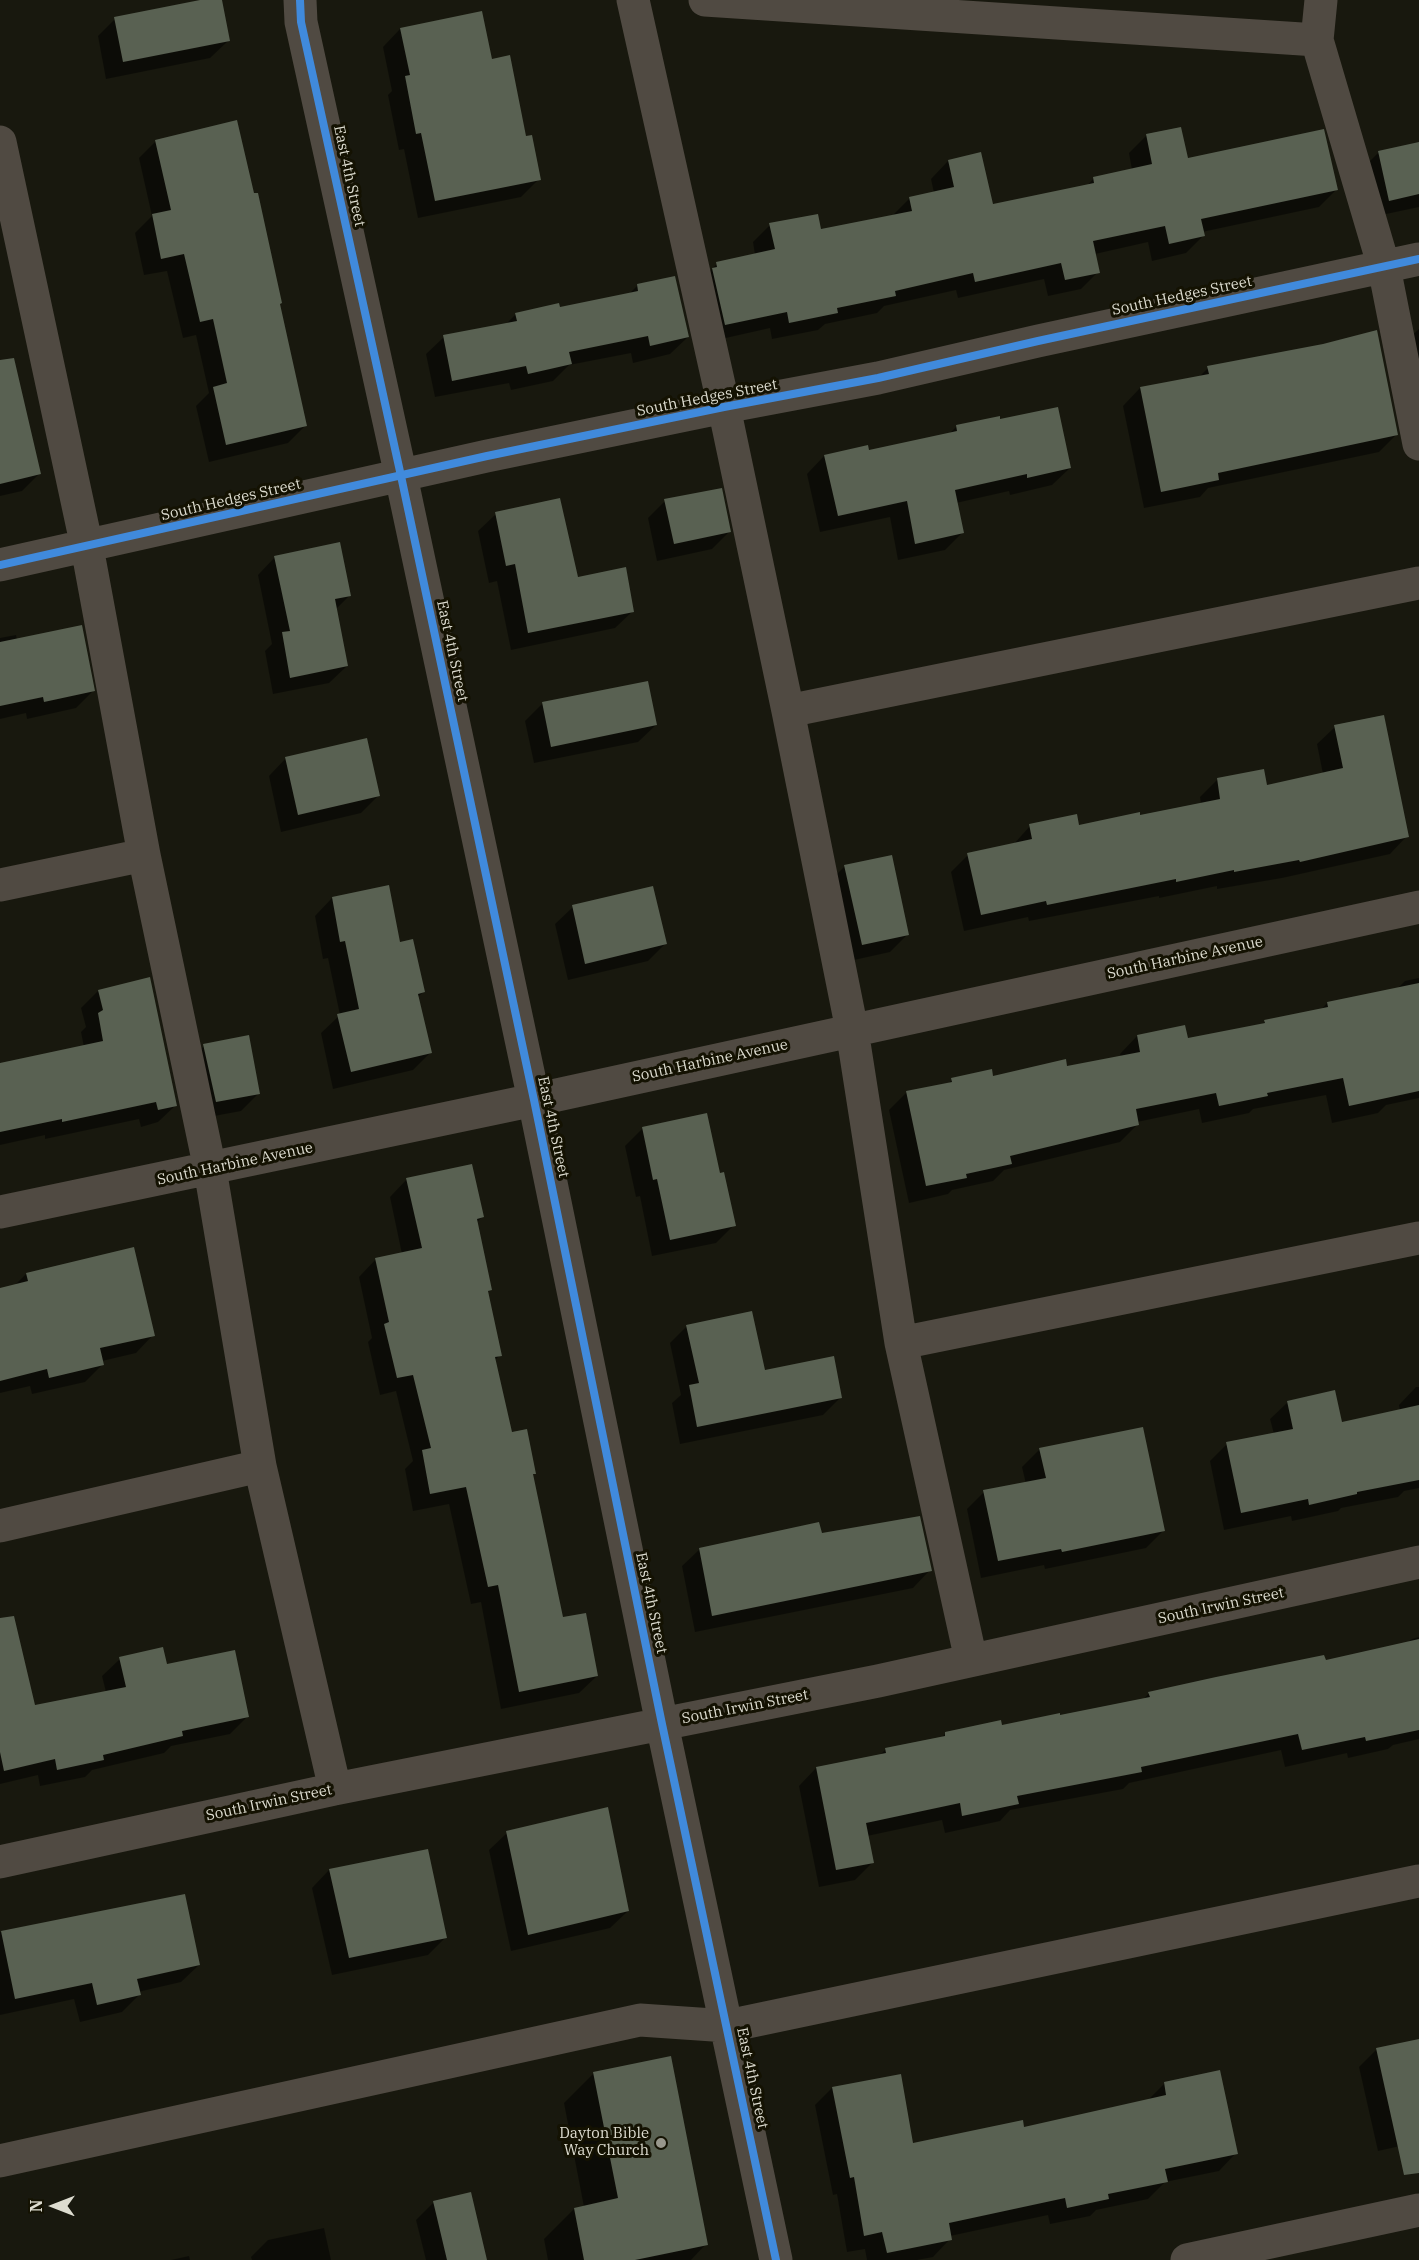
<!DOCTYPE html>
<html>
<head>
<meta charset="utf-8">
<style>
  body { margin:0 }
  #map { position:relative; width:1419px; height:2260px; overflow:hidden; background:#18180e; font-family:"IBM Plex Serif",serif }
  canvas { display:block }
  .north { position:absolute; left:24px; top:2176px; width:60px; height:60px; -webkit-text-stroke:4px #141202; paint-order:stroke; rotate:270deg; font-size:16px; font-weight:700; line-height:24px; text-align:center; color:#dddcd0 }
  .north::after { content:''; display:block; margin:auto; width:21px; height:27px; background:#dddcd0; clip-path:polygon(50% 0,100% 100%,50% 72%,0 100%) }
</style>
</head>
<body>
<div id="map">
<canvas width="1419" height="2260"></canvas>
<div class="north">N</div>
</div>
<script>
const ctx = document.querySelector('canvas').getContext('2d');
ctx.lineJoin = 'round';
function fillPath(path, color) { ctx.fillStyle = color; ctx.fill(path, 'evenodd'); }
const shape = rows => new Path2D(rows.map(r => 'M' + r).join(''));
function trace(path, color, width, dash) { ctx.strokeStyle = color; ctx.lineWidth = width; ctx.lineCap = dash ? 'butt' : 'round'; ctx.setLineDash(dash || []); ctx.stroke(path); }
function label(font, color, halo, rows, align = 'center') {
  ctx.font = font + ' "IBM Plex Serif",serif'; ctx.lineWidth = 6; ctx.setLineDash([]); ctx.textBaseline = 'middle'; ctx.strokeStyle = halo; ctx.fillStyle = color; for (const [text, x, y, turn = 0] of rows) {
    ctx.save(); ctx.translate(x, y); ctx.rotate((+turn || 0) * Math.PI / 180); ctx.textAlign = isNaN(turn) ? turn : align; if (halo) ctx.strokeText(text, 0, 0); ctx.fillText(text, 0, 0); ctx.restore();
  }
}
fillPath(shape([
  [207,0,220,0,228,41,210,58,106,79,98,36,115,19],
  [400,29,491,61,525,138,539,179,521,197,418,218,404,149,399,150,388,95,392,91,383,47],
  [1180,129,1187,160,1337,189,1319,207,1202,232,1203,236,1186,253,1152,261,1148,242,1095,254,1098,272,1081,289,1048,296,1044,279,958,298,956,290,884,306,877,313,825,324,818,330,772,339,770,328,708,342,699,281,717,264,755,255,753,242,770,225,820,231,892,216,910,198,934,193,931,179,948,161,992,206,1086,187,1093,179,1132,170,1129,153,1146,136],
  [156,141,278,304,306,425,288,443,209,462,196,406,209,393,196,335,183,338,167,271,144,275,135,233,152,216,139,158],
  [1419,143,1419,207,1372,217,1361,170,1379,152],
  [637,286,688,337,670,354,633,363,631,353,569,365,553,381,511,390,509,383,435,397,426,354,444,337,505,325,516,314,559,309,628,295],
  [1419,329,1419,406,1399,347],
  [1208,368,1396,435,1379,452,1208,488,1200,497,1144,508,1123,406,1140,388,1199,377],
  [0,391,39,474,22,491,0,496],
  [956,427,1070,468,1052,485,1010,495,1009,491,956,503,962,533,945,550,898,560,890,517,820,532,807,474,824,456,868,452,949,434],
  [665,501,730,531,712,549,657,561,648,518],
  [496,514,576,578,633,611,615,628,511,650,497,581,489,583,478,531],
  [275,557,350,595,336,609,347,666,329,683,273,694,265,651,272,644,258,575],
  [16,635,17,640,93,691,76,708,27,719,26,713,0,719,0,638],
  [543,703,656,725,638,742,534,763,525,721],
  [1335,727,1407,836,1390,854,1282,878,1217,889,1217,886,1159,898,1159,896,1029,921,1028,917,964,931,951,872,968,855,1013,845,1030,826,1078,826,1139,817,1201,804,1200,797,1217,780,1266,786,1323,774,1317,744],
  [286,758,378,796,361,813,281,832,269,776],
  [845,866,907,935,890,952,845,962,827,884],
  [332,898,423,992,417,998,430,1053,413,1070,333,1089,321,1033,340,1015,328,958,323,959,315,916],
  [573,907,665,944,648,961,568,980,555,924],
  [1419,978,1419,1098,1386,1105,1378,1113,1332,1123,1326,1095,1253,1109,1249,1113,1202,1123,1199,1109,1137,1122,1137,1125,1120,1142,1004,1170,993,1181,952,1190,948,1194,909,1203,889,1110,906,1093,948,1084,952,1080,992,1077,1066,1068,1121,1057,1120,1054,1137,1036,1187,1040,1261,1025,1265,1022,1321,1010,1327,1003,1397,989,1405,981],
  [98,991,176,1105,158,1122,141,1127,139,1119,45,1139,45,1135,0,1145,0,1064,84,1047,81,1032,86,1027,81,1008],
  [204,1046,259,1093,241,1111,198,1119,186,1063],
  [642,1129,719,1174,734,1225,716,1243,652,1256,640,1196,636,1197,625,1146],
  [407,1179,482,1217,476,1223,490,1289,487,1293,500,1355,494,1361,511,1434,534,1473,532,1476,562,1619,597,1676,579,1693,501,1709,481,1602,471,1604,449,1504,413,1511,405,1469,413,1461,396,1391,380,1395,368,1342,372,1338,359,1277,376,1259,402,1254,390,1197],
  [26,1274,153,1335,136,1353,102,1361,102,1365,85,1382,32,1394,30,1386,0,1393,0,1289,14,1286],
  [687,1326,763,1372,840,1398,823,1415,680,1444,672,1403,681,1395,670,1343],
  [1416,1387,1419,1387,1419,1488,1404,1491,1398,1497,1341,1508,1338,1511,1292,1521,1291,1516,1224,1530,1210,1461,1227,1444,1274,1434,1270,1419,1288,1402,1341,1424,1400,1411,1399,1405],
  [1040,1449,1164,1530,1146,1548,1045,1569,1044,1565,981,1578,967,1509,984,1492,1026,1484,1022,1467],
  [820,1535,930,1570,913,1588,695,1632,682,1566,700,1549],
  [1419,1637,1419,1739,1393,1745,1388,1749,1348,1758,1347,1753,1285,1767,1281,1750,1129,1783,1123,1789,1010,1810,1000,1821,945,1833,942,1820,867,1836,873,1862,855,1880,819,1887,799,1786,816,1768,879,1756,886,1749,941,1738,945,1734,1001,1727,1143,1700,1149,1693,1324,1662,1407,1643,1412,1639],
  [120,1659,165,1665,247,1717,230,1734,171,1746,164,1753,92,1770,85,1777,40,1786,38,1775,0,1784,0,1680,34,1707,106,1692,102,1676],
  [507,1833,628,1911,610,1928,511,1951,489,1850],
  [371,1861,446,1937,428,1955,332,1975,312,1888,329,1870],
  [55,1921,199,1965,181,1982,138,1992,139,1995,122,2012,80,2022,74,1999,0,2015,0,1932],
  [1377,2049,1419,2052,1418,2142,1378,2151,1359,2067],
  [594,2073,706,2244,691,2260,548,2260,544,2239,574,2209,584,2207,564,2103],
  [1165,2083,1236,2153,1219,2171,1165,2182,1148,2199,1096,2210,1090,2216,1050,2224,1048,2215,950,2236,950,2239,933,2257,917,2260,867,2260,865,2249,847,2252,837,2194,833,2195,815,2105,832,2088,912,2145,1023,2128,1148,2100],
  [433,2203,486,2260,426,2260,416,2220],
  [324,2228,331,2260,252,2260,251,2257,268,2240],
  [189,2256,190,2260,171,2260]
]), '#0007');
fillPath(shape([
  [200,0,222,0,230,41,123,62,114,17],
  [482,11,492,59,510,55,526,136,532,135,541,180,435,201,421,133,416,134,405,76,410,75,400,28],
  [237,120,254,193,258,193,282,303,280,304,307,426,226,445,213,387,227,383,213,319,200,322,184,254,161,259,152,214,171,210,155,140],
  [1181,127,1188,158,1324,129,1338,190,1201,219,1205,236,1169,244,1165,226,1093,241,1100,273,1065,280,1061,263,975,282,973,273,895,291,896,296,837,308,838,313,789,323,787,312,725,325,712,268,717,267,716,262,775,249,769,223,818,214,821,229,912,211,909,197,954,187,948,160,981,152,993,204,1094,183,1093,177,1152,164,1146,134],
  [1419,142,1419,194,1389,201,1378,151],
  [675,276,689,337,650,346,648,336,569,352,572,364,528,374,526,366,452,381,443,335,517,321,515,313,559,303,560,307,638,291,637,284],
  [1377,330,1398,435,1218,473,1219,480,1161,492,1140,387,1209,374,1207,366,1323,344],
  [14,358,41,474,0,484,0,360],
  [1058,407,1071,468,1027,478,1027,474,955,490,964,533,915,544,907,501,838,516,824,455,868,445,869,450,957,431,956,425,1000,416,1000,419],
  [722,488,731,532,674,544,664,499],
  [560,498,578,577,626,567,634,612,528,633,515,564,506,566,495,512],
  [340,542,351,596,335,599,348,666,290,678,282,632,290,631,274,556],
  [82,625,95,691,44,702,43,697,0,706,0,642],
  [648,681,657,725,551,747,542,702],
  [1384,715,1409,837,1300,862,1299,860,1234,872,1234,870,1176,882,1176,879,1047,905,1046,901,981,915,967,853,1032,839,1029,824,1077,814,1079,825,1140,812,1140,815,1220,799,1217,778,1264,769,1267,785,1343,768,1334,725],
  [367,738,380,796,298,815,285,757],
  [892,855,909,935,862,945,844,865],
  [389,885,400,942,413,939,425,992,418,994,432,1053,351,1072,337,1014,359,1009,345,941,340,942,332,897],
  [653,886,667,944,585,964,572,905],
  [150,977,177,1106,158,1110,156,1102,62,1122,62,1119,0,1132,0,1063,103,1041,98,1013,103,1010,98,990],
  [1419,983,1419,1091,1349,1106,1343,1078,1267,1093,1268,1096,1219,1106,1216,1093,1136,1109,1139,1125,1010,1156,1012,1164,966,1174,967,1178,926,1186,906,1091,952,1082,951,1078,992,1069,993,1076,1066,1059,1067,1066,1140,1052,1137,1035,1185,1025,1188,1038,1265,1023,1264,1020,1328,1007,1327,1002],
  [249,1035,260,1094,216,1102,203,1044],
  [707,1113,720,1173,724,1172,736,1226,670,1240,657,1179,653,1180,642,1127],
  [472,1164,484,1217,477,1219,492,1290,488,1291,502,1356,495,1357,512,1432,527,1429,536,1474,533,1474,563,1617,586,1613,598,1676,519,1692,498,1585,488,1587,466,1487,430,1494,422,1450,431,1448,413,1375,397,1378,384,1324,389,1322,375,1258,422,1248,406,1178],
  [134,1247,155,1336,100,1348,104,1365,49,1378,47,1369,0,1381,0,1288,28,1281,26,1273],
  [752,1311,765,1370,834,1356,842,1398,697,1427,689,1385,699,1383,686,1325],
  [1335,1390,1342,1422,1419,1405,1419,1480,1357,1492,1357,1494,1309,1505,1308,1499,1241,1513,1226,1442,1293,1429,1287,1401],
  [1143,1427,1165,1531,1062,1552,1061,1549,998,1561,983,1490,1046,1478,1039,1448],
  [920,1516,932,1571,712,1616,699,1548,819,1522,822,1533],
  [14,1616,35,1705,126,1687,119,1657,163,1647,167,1664,235,1650,249,1717,182,1731,183,1736,103,1755,104,1760,57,1770,55,1759,4,1771,0,1752,0,1618],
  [1419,1639,1419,1730,1366,1741,1365,1737,1302,1750,1298,1734,1141,1767,1142,1772,1017,1796,1019,1804,962,1816,960,1803,866,1823,874,1863,836,1870,816,1767,886,1753,885,1748,945,1736,945,1732,1001,1720,1002,1725,1060,1713,1060,1715,1150,1697,1148,1692,1216,1677,1324,1655,1326,1660],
  [608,1807,629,1911,528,1935,506,1831],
  [428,1849,447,1938,349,1958,329,1869],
  [185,1894,200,1965,137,1979,141,1995,97,2005,92,1983,15,1999,1,1931],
  [1419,2039,1419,2173,1404,2175,1376,2048],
  [671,2056,708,2245,635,2260,584,2260,574,2208,618,2198,593,2072],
  [1220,2070,1238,2154,1165,2169,1168,2182,1108,2194,1109,2199,1067,2208,1065,2198,949,2223,952,2240,887,2253,882,2232,864,2236,854,2177,850,2178,832,2087,901,2074,913,2143,1023,2120,1024,2127,1166,2095,1164,2082],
  [471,2192,487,2260,447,2260,433,2201]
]), '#596152');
trace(shape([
  [300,0,301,22,401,476,534,1100,662,1724,776,2260],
  [633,0,724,407,788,711,852,1030,901,1343,971,1660],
  [705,0,1317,40],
  [1321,0,1317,40,1384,267,1419,444],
  [0,142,87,547,144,855,210,1169,260,1466,335,1789],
  [0,565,487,456,724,407,878,378,1038,341,1419,259],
  [788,711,1419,583],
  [0,885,144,855],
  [0,1212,534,1100,1419,907],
  [901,1343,1419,1238],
  [0,1526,260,1466],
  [0,1862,335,1789,878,1681,1419,1562],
  [0,2161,640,2020,728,2026,1419,1881],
  [1187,2260,1419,2210]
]), '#504a42', 33);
trace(shape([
  [300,0,301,22,401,476,534,1100,662,1724,776,2260],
  [0,565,487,456,724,407,878,378,1038,341,1419,259]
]), '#408adc', 8);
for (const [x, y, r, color] of [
  [661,2143,6,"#98978c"]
]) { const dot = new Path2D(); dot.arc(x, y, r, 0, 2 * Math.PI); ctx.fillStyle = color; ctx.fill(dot); trace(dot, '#141202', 2); }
label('15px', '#dddcd0', '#141202', [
  ["East 4th Street",349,176,78],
  ["South Hedges Street",1182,296,-12],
  ["South Hedges Street",707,398,-11],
  ["South Hedges Street",231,500,-13],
  ["East 4th Street",452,651,78],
  ["South Harbine Avenue",1185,958,-12],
  ["South Harbine Avenue",710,1061,-12],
  ["East 4th Street",553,1127,78],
  ["South Harbine Avenue",235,1164,-12],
  ["East 4th Street",651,1603,78],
  ["South Irwin Street",1221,1606,-12],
  ["South Irwin Street",745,1707,-11],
  ["South Irwin Street",269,1803,-12],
  ["East 4th Street",752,2078,78]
]);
label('15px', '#dddcd0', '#141202', [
  ["Dayton Bible",649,2134],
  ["Way Church",649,2151]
], 'right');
</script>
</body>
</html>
